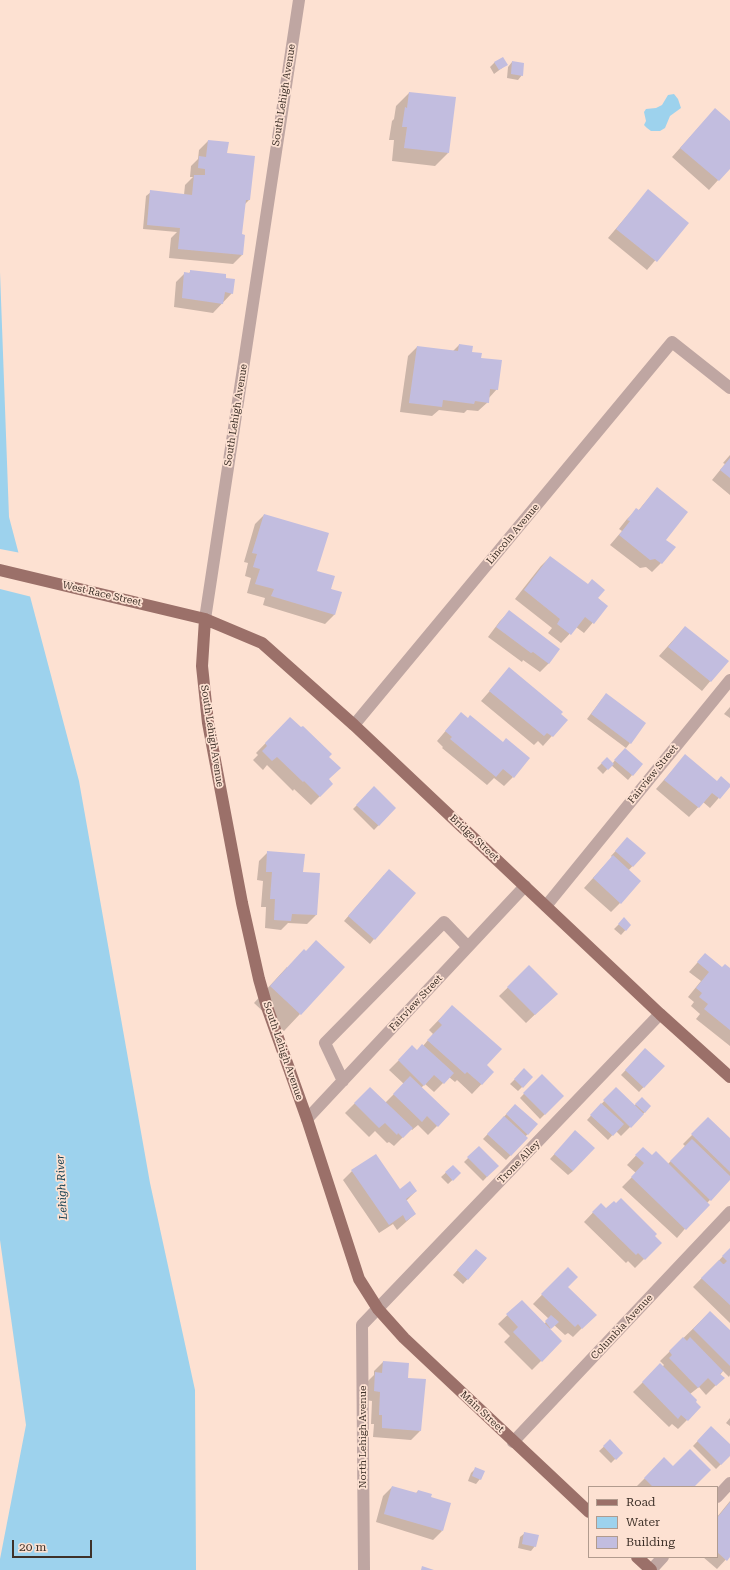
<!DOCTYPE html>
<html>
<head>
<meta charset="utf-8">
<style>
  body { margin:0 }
  #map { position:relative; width:730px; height:1570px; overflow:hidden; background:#fde1d2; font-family:"Roboto Serif",serif }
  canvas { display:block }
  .legend { position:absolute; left:588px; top:1486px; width:130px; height:72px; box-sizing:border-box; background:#fde1d2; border:1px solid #b19b8e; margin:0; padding:5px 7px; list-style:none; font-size:12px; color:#3e3129 }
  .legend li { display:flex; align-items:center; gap:8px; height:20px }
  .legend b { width:20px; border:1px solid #b19b8e }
  .scale { position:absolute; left:12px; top:1540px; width:80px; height:18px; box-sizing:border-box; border:2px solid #3e3129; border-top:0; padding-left:5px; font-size:12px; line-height:14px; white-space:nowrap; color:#3e3129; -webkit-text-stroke:3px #fde1d2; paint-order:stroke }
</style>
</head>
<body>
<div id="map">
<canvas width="730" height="1570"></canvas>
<ul class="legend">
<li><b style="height:5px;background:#9b7069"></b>Road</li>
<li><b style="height:11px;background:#9dd2ed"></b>Water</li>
<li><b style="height:11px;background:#c2bddf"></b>Building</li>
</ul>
<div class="scale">20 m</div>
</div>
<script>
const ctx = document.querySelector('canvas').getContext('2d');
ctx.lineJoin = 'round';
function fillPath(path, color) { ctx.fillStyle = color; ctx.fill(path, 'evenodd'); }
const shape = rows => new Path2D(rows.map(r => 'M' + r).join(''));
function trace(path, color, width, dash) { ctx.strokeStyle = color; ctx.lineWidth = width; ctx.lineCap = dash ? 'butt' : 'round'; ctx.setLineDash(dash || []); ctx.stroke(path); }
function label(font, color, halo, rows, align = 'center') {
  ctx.font = font + ' "Roboto Serif",serif'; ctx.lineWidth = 3.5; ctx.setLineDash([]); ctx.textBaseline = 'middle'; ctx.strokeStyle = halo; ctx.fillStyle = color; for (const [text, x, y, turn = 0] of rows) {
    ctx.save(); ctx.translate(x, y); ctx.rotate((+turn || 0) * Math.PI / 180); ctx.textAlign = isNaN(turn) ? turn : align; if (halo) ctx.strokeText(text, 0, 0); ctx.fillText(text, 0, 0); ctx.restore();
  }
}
fillPath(shape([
  [674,94,678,99,681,108,670,116,665,128,660,131,651,131,647,128,644,125,646,121,644,112,646,109,656,108,662,105,668,95],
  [0,272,9,517,79,781,150,1183,195,1390,196,1570,0,1570,0,1559,26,1425,0,1240]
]), '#9dd2ed');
fillPath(shape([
  [0,549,21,553,32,597,0,589]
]), '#fde1d2');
fillPath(shape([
  [495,62,506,65,494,74,490,67],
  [512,62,522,75,518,80,507,78,508,67],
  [409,93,448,153,435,166,392,161,394,140,389,140,392,121,394,119,396,106],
  [715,109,730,122,730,167,709,190,672,157],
  [208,141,226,154,249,200,244,205,241,234,242,255,233,264,169,258,171,238,177,232,143,229,146,196,151,192,184,195,185,185,193,177,190,177,191,166,198,159,199,150],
  [648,191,687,223,647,270,608,238],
  [191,271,224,279,232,293,213,313,174,307,176,282,185,273,188,274],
  [459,345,480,359,497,389,488,399,488,402,478,411,467,410,464,413,439,410,432,416,400,412,408,356,417,347,453,351],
  [730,455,730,495,712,480,725,464,723,463],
  [657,488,665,540,661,563,652,572,646,567,640,568,610,545,622,531,619,529,627,519,636,510,638,511],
  [264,515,316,572,330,589,341,593,334,615,325,624,263,605,265,598,247,593,251,578,245,576,248,563,244,562,255,524],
  [550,557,607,606,584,633,576,627,561,643,548,633,552,628,515,599,541,566],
  [509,612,549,663,540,672,523,660,522,662,488,637,500,621],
  [685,627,727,661,702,691,659,656],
  [509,669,566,720,543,746,538,741,534,745,481,701],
  [602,699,630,743,626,748,587,719],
  [730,707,730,718,724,714],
  [461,713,513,777,504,786,494,778,487,785,442,748,443,747,437,741],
  [290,718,328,757,328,779,332,784,311,805,294,789,293,791,267,765,263,770,253,760,258,755,256,753],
  [620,754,641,764,628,780,611,765,603,774,597,768,607,758,612,764],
  [685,756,717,782,730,785,710,808,703,802,689,817,656,789],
  [374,788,395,808,374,830,353,809],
  [623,843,644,853,628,871,620,903,611,912,584,888,612,857,611,856],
  [268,852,302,873,316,915,307,924,288,923,281,930,265,928,266,907,261,907,263,881,257,880,259,861],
  [384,875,374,939,370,944,344,921],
  [624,919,630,925,621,935,614,929],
  [705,954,722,968,730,969,730,1046,696,1019,700,1014,691,1006,694,1002,688,997,701,981,689,972],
  [287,967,300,1014,284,1031,254,1003],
  [529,967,547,1003,526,1023,499,996],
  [452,1006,485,1065,493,1072,472,1094,457,1080,455,1082,449,1077,434,1092,425,1084,421,1088,449,1114,428,1135,418,1125,412,1130,411,1129,394,1146,389,1142,387,1143,375,1131,369,1137,345,1113,370,1088,385,1103,404,1084,389,1070,403,1056,417,1051,423,1046,433,1034,429,1030],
  [641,1054,663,1066,639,1092,621,1075],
  [524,1070,532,1077,518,1091,510,1084],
  [542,1075,563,1096,540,1119,520,1098],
  [616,1088,634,1106,642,1098,645,1112,621,1136,616,1131,608,1140,587,1120],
  [515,1105,536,1125,525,1137,527,1138,506,1160,483,1139],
  [708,1119,730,1140,730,1179,707,1203,677,1238,622,1187,636,1173,627,1165,643,1148,652,1156,668,1164,685,1146,683,1144],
  [571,1136,573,1171,568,1175,550,1159],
  [479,1147,497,1166,483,1181,464,1162],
  [453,1166,460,1173,448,1184,441,1177],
  [352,1171,399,1190,416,1191,406,1201,415,1214,397,1230,393,1224,379,1233,343,1180],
  [601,1204,606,1210,653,1236,660,1243,635,1268,628,1261,626,1263,584,1222],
  [730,1249,730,1323,693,1287],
  [472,1254,486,1259,463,1284,453,1275],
  [568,1268,567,1287,595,1315,573,1337,568,1333,565,1335,554,1325,549,1330,561,1341,532,1370,504,1342,510,1336,498,1324,522,1301,544,1324,549,1319,533,1304],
  [710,1312,730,1332,730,1375,729,1377,723,1371,720,1375,723,1378,706,1395,699,1387,690,1394,694,1402,700,1407,678,1429,672,1424,669,1427,633,1392,660,1365,662,1367,664,1365,660,1361],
  [383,1362,406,1379,420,1431,411,1440,373,1437,374,1424,371,1424,372,1401,365,1400,366,1383,374,1375,374,1371],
  [730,1418,730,1426,726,1423],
  [711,1427,730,1446,730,1455,716,1469,693,1446],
  [610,1441,621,1453,611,1463,599,1451],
  [664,1459,693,1487,636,1487],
  [476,1468,480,1479,476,1484,468,1481,471,1473],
  [392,1487,415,1494,418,1491,442,1531,433,1540,376,1522,383,1496],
  [730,1501,730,1555,717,1569,703,1557,717,1557,717,1517],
  [525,1533,535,1546,531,1551,518,1548,520,1537]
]), '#0003');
fillPath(shape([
  [503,57,508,65,499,70,494,62],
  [512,61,524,63,523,76,511,74],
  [409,92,456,97,449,153,404,148,407,127,402,127,405,107,407,108],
  [715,108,730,121,730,169,719,181,680,148],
  [208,140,229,142,227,153,255,156,250,200,246,200,242,234,245,235,243,255,178,249,180,228,147,225,150,190,192,195,194,175,205,175,205,169,198,168,199,156,206,157],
  [648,189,689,223,657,262,616,229],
  [190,270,226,274,226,278,235,279,233,294,225,292,223,304,182,298,184,272,190,273],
  [459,344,473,346,472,352,482,353,481,358,502,360,498,390,490,389,489,403,475,401,474,404,443,400,442,407,409,403,417,346,458,351],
  [730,458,730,478,720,470],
  [657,487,688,512,666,540,676,547,662,564,655,559,650,560,619,535,630,521,627,520,636,508,639,510],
  [264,514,329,533,317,571,335,576,331,589,342,592,335,615,271,596,274,589,255,584,260,569,253,567,257,554,252,553],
  [550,556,588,584,592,579,605,590,598,598,608,606,594,624,585,617,571,635,557,624,560,619,524,590],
  [509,610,560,649,549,664,533,652,531,653,496,627],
  [685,626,729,661,711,682,668,647],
  [509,667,563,712,561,714,568,720,553,737,547,733,544,736,489,691],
  [606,693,646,723,631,744,591,714],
  [461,712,468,718,470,715,503,742,506,738,530,758,514,778,503,769,496,777,450,739,452,737,445,731],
  [290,717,301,727,303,726,332,754,329,757,341,768,329,779,333,784,320,797,304,781,303,782,277,757,272,761,262,751,267,746,265,743],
  [625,748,643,764,633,776,614,760],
  [685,754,717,781,721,776,730,784,730,787,720,799,712,793,699,808,664,780],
  [607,757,614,764,608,770,601,763],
  [374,786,396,808,379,826,356,805],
  [627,837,646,853,633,867,615,851],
  [267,851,305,854,303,872,320,873,317,915,292,914,291,921,274,920,275,899,270,899,272,872,266,872],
  [613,855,641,881,621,904,593,878],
  [389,869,416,893,375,940,348,916],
  [624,917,631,925,626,931,618,924],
  [316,940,345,967,301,1015,270,986,304,949,306,951],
  [705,953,722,967,725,964,730,968,730,1030,704,1009,708,1004,699,997,702,993,696,988,709,972,697,962],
  [529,965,558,994,535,1015,507,987],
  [452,1005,502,1049,487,1065,494,1072,482,1085,467,1072,465,1074,427,1040,442,1025,438,1021],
  [422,1044,454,1073,444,1084,434,1075,424,1086,398,1060,412,1045,417,1050],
  [645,1048,665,1066,644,1088,625,1070],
  [524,1068,533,1077,523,1088,514,1079],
  [542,1074,564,1096,545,1115,523,1093],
  [410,1076,450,1114,438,1127,427,1116,422,1122,393,1094],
  [370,1087,413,1128,403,1138,398,1133,397,1135,385,1123,379,1128,354,1103],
  [616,1087,644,1114,631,1128,603,1100],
  [642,1097,651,1106,645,1113,635,1104],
  [601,1103,624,1124,613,1136,590,1115],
  [515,1104,538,1124,528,1135,506,1114],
  [504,1116,528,1138,511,1156,487,1134],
  [708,1117,730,1138,730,1172,691,1134],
  [575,1130,595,1148,573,1171,554,1154],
  [692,1139,730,1176,730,1180,711,1201,670,1161],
  [479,1146,499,1166,487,1177,467,1157],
  [643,1147,652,1155,656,1151,710,1205,686,1230,631,1177,644,1163,635,1155],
  [376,1154,400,1189,410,1181,417,1191,406,1199,416,1214,406,1221,403,1215,389,1225,351,1170],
  [453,1165,461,1173,453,1181,445,1172],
  [621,1198,657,1234,655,1236,662,1243,645,1260,638,1253,636,1255,592,1212,601,1203,606,1208,614,1201,616,1203],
  [730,1248,730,1305,701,1278,719,1260,723,1264,724,1264,727,1261,722,1256],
  [476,1249,487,1258,468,1280,457,1270],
  [568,1267,578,1277,568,1287,597,1315,582,1329,578,1324,575,1327,541,1294],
  [522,1300,562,1341,542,1362,513,1332,518,1327,506,1314],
  [710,1311,730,1330,730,1366,693,1329],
  [551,1315,559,1322,551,1329,545,1321],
  [683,1337,687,1341,690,1337,723,1371,720,1374,725,1378,716,1386,708,1378,698,1388,669,1358,672,1355,669,1351],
  [383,1361,409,1363,408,1378,426,1379,421,1431,382,1428,382,1415,379,1415,380,1392,374,1391,375,1372,382,1373],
  [660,1363,697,1400,696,1402,701,1407,688,1421,681,1415,678,1419,642,1382],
  [711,1426,730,1444,730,1456,721,1465,697,1441],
  [610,1439,623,1453,616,1460,603,1446],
  [690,1449,711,1470,694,1487,653,1487,644,1478,664,1457,673,1466],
  [475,1467,485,1471,481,1480,472,1476],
  [392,1486,417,1493,418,1490,432,1494,431,1497,451,1503,443,1531,384,1514],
  [730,1502,730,1557,727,1561,717,1552,717,1518],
  [524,1532,539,1535,536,1547,522,1544],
  [422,1566,434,1570,421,1570]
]), '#c2bddf');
trace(shape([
  [205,619,299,0],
  [354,725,672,342,730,388],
  [546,906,730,680],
  [343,1081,325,1043,444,922,468,947],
  [307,1119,525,886],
  [513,1442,730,1212],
  [717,1497,730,1483],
  [364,1570,362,1325,660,1014],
  [651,1570,663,1557]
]), '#bfa6a2', 12);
trace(shape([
  [0,570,205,619,262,643,354,725,660,1014,730,1077],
  [205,619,202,666,208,723,242,903,259,979,267,1007,307,1119,359,1279,378,1309,404,1338,589,1512],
  [637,1557,651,1570]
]), '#9b7069', 12);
label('10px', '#3e3129', '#fde1d2', [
  ["South Lehigh Avenue",284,95,-81],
  ["South Lehigh Avenue",236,415,-81],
  ["Lincoln Avenue",513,534,-50],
  ["West Race Street",102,594,13],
  ["South Lehigh Avenue",212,736,81],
  ["Fairview Street",653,774,-51],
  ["Bridge Street",474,838,43],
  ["Fairview Street",416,1003,-47],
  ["South Lehigh Avenue",283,1051,71],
  ["Trone Alley",519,1162,-46],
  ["Columbia Avenue",622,1327,-47],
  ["Main Street",482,1412,43],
  ["North Lehigh Avenue",363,1437,-90]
]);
label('italic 11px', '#0c3a4d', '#fde1d2', [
  ["Lehigh River",62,1187,-93]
]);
</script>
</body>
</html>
